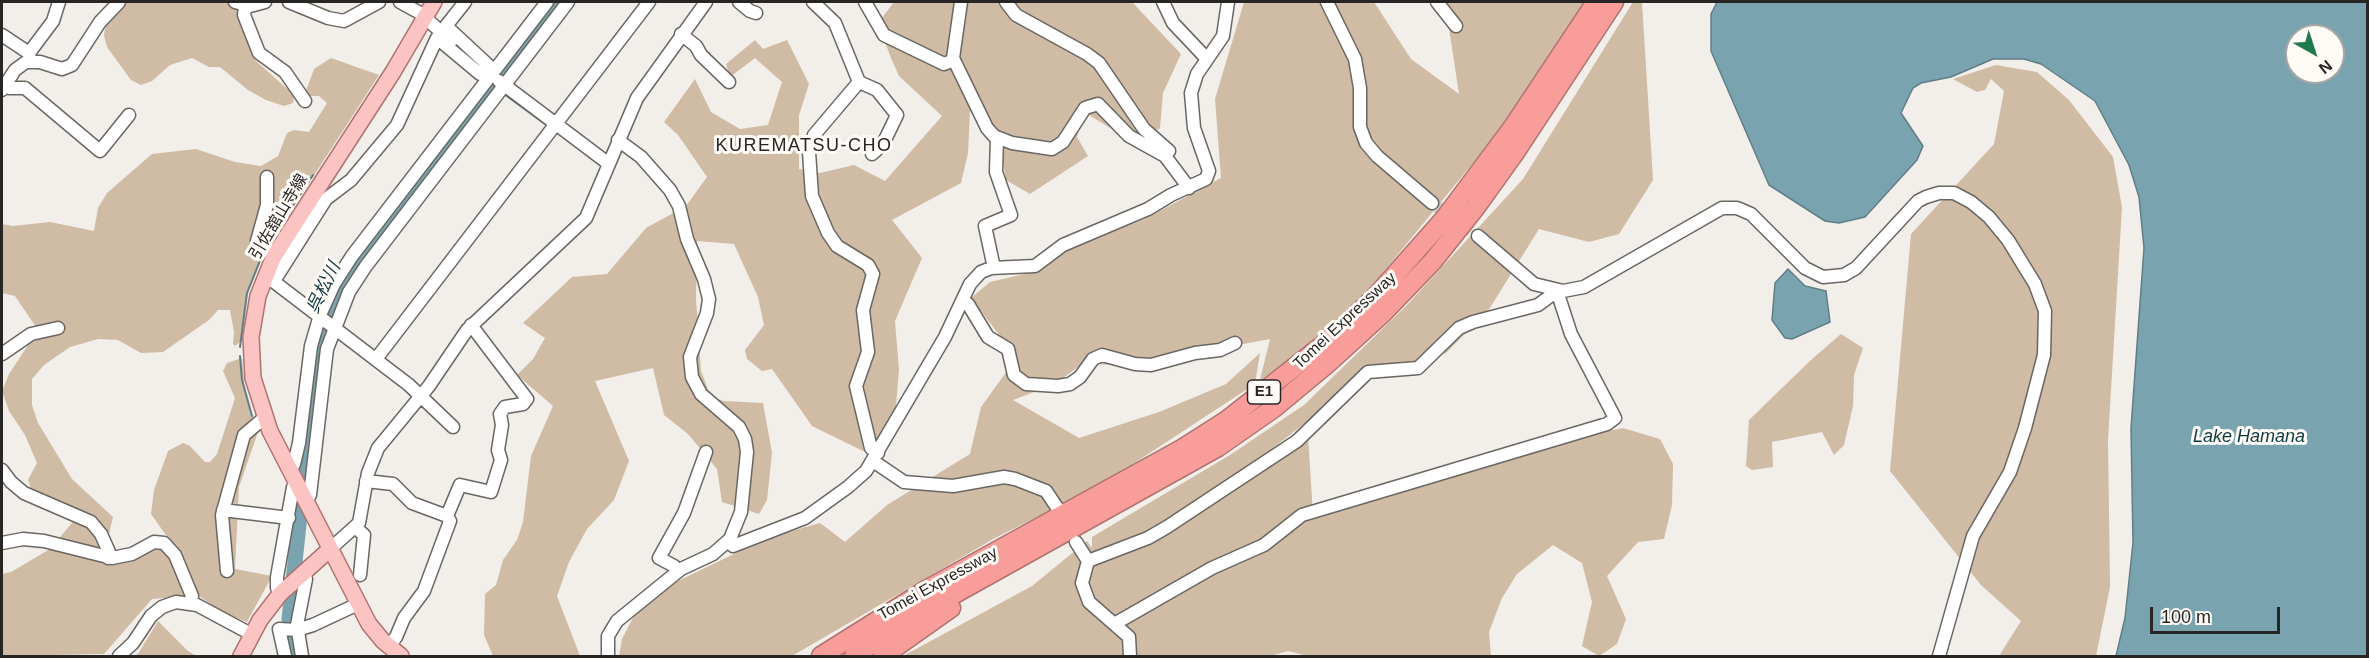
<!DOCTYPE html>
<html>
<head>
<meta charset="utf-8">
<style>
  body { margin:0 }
  #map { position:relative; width:2369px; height:658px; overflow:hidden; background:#f2eeea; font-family:Helvetica,sans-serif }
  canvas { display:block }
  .frame { position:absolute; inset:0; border:3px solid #282625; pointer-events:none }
  .north { position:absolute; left:2285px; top:24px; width:60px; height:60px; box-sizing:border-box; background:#fffcf8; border:2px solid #a9a6a4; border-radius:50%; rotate:141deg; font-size:16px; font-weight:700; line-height:24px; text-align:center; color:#282625 }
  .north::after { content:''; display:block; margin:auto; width:21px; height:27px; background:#1f794d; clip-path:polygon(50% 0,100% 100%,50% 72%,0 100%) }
  .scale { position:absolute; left:2150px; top:607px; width:130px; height:27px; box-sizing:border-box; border:3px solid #282625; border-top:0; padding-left:8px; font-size:18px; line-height:21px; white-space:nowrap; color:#282625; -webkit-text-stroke:4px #fffcf8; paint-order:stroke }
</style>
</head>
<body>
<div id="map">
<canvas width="2369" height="658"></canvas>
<div class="frame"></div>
<div class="north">N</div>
<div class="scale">100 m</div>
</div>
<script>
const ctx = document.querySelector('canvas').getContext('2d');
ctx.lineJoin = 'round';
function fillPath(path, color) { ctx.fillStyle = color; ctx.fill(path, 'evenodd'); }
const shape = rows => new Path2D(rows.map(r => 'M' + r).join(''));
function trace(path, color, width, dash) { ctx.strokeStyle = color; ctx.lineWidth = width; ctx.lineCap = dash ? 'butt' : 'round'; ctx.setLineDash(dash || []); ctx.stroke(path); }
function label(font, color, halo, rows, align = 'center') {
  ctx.font = font + ' Helvetica,"Noto Sans JP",sans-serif'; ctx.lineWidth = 6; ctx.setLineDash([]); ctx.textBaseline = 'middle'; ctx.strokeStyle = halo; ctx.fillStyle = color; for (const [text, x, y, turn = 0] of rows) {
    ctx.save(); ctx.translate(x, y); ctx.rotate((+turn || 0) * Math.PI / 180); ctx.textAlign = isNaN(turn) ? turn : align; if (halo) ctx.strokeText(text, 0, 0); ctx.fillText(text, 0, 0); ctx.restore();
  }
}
fillPath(shape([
  [124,2,232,2,239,9,255,60,294,95,293,103,284,106,266,100,248,90,220,67,209,67,192,58,170,65,152,81,141,85,131,80,107,47,104,35,106,22],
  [894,2,1132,2,1181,54,1163,93,1160,128,1138,145,1084,112,1077,137,1088,156,1030,194,1006,180,1000,143,970,111,968,153,961,183,892,220,922,258,895,321,899,370,895,417,887,431,863,451,812,426,772,369,762,371,747,359,745,350,764,325,758,297,734,244,697,241,696,299,701,371,711,397,724,401,763,403,772,453,767,500,759,514,722,502,717,469,688,434,664,415,653,368,595,381,629,461,614,500,587,529,569,562,557,596,580,656,493,656,484,635,485,594,496,585,503,560,517,540,523,522,531,456,553,406,517,375,533,359,545,338,523,323,572,277,607,274,646,228,686,206,707,177,678,135,664,122,695,79,711,112,740,129,768,125,782,82,755,58,730,77,726,64,755,40,763,49,787,40,809,84,799,115,799,169,820,173,854,165,885,181,942,116,899,76,891,58,878,23],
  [1244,2,1374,2,1411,59,1459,94,1445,2,1584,2,1515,112,1362,298,1310,344,1260,380,1270,339,1132,365,1082,364,1055,384,1013,400,1079,438,1159,412,1226,384,1260,353,1255,384,1101,485,995,538,792,656,619,656,622,639,641,602,676,582,767,538,820,523,845,542,887,505,970,454,981,407,1007,371,1006,344,971,298,990,282,1042,270,1061,252,1145,219,1221,178,1215,99],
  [1633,2,1642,2,1653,180,1619,234,1589,242,1539,229,1488,311,1446,353,1359,381,1269,451,1214,489,1224,495,1274,464,1308,436,1313,515,1602,432,1623,428,1660,439,1673,464,1672,505,1664,539,1638,542,1607,576,1626,619,1617,644,1599,656,1582,646,1592,602,1582,563,1553,545,1517,574,1502,598,1489,632,1491,656,1308,656,1288,651,1270,656,903,656,1032,586,1087,541,1092,548,1092,537,1230,455,1304,405,1407,305,1523,179],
  [331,58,379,75,265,251,247,296,240,342,235,346,233,344,234,332,230,310,218,310,209,320,163,352,141,353,118,340,98,339,70,347,44,365,32,379,32,405,38,423,72,479,113,517,109,534,116,550,129,556,159,545,168,538,151,514,154,490,168,451,183,443,190,446,205,462,210,462,217,454,235,398,223,371,227,363,242,358,245,393,258,432,239,487,235,569,272,576,247,622,220,611,198,595,152,599,104,654,2,656,2,574,11,572,50,549,82,511,61,504,31,488,28,480,37,463,25,435,9,411,2,391,9,374,38,330,15,296,2,293,2,224,13,226,50,222,94,231,98,208,107,193,152,154,196,149,235,162,261,166,278,156,287,133,294,130,309,132,327,103,319,96,304,96,314,69],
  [1996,65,2037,72,2069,100,2113,157,2122,207,2108,440,2110,587,2096,656,1999,656,2021,621,1981,585,1890,471,1911,234,1994,144,2004,91,1991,79,1985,90,1977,92,1953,79],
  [1841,334,1863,348,1854,375,1853,406,1844,445,1834,455,1822,432,1772,442,1773,467,1752,470,1746,466,1749,420,1812,359],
  [158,621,188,651,196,656,133,656,138,654]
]), '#d0bba4');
const water = shape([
  [1717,2,2367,2,2367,656,2116,656,2125,618,2133,543,2131,428,2144,248,2139,197,2129,165,2095,101,2041,64,2024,59,1993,59,1951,77,1921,83,1913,88,1901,113,1923,146,1917,160,1865,217,1839,223,1825,221,1769,185,1711,51,1711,14,1717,2],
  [2297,36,2333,36,2333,72,2297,72,2297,36],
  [1788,269,1805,286,1826,291,1830,322,1792,339,1785,338,1772,320,1775,283,1788,269]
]);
fillPath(water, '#79a4af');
trace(water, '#617e86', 1.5);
trace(shape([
  [504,94,545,124],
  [267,245,313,175],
  [240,347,247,293,263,253],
  [240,356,242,380,252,416]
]), '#617e86', 2);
trace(shape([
  [293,656,289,619,316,363,328,317,342,288,359,261,558,2]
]), '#79a4af', 15);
trace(shape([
  [1432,203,1478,236]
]), '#cac6c3', 12, [12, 6]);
const minor = shape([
  [235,2,250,6,265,2],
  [289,2,328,18,344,21,379,2],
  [400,2,420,13,451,41],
  [739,2,750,11,756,13],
  [813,2,835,23,859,82],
  [865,2,884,35,944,64,954,60],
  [961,2,953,58,987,128,994,136,1012,143,1052,149,1063,142,1085,108,1098,104,1129,136,1165,156,1189,188],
  [1006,2,1016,15,1087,54,1099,63,1144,129,1169,151],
  [1163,2,1173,23,1207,59],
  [1327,2,1355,59,1360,88,1360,127,1366,143,1377,156,1432,203],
  [1437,2,1456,26],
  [245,6,244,15,259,53,285,72,305,101],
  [681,34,696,46,701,55,729,82],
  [2,35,29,53,30,60],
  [29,53,53,21,59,2],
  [499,81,609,164],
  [859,82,814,135,809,152,812,196,828,233,837,246,868,265,873,274,863,310,868,352,856,386,871,448,878,453],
  [859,82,877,90,897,115,883,144,872,154],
  [5,85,10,88,25,88,100,151,129,115],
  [2,90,15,70,26,62,40,62,62,69,72,65,100,22,119,2],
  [267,177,267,205,257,241,274,256],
  [1478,236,1534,284,1563,291,1584,287,1722,208,1737,208,1751,214,1805,268,1823,277,1844,275,1856,268,1918,201,1926,197,1939,193,1954,193,1971,202,1989,217,2008,240,2035,284,2045,311,2044,355,2025,428,2010,472,1973,536,1939,656],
  [994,268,985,226,1011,215,996,172,997,138],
  [269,278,409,385,453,427],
  [274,281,326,199,351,180,397,125,437,38,480,74,488,65,446,26,465,2],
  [962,301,968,304,988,337,1008,349,1014,375,1026,384,1058,386,1070,384,1080,377,1093,359,1102,355,1135,364,1151,365,1195,353,1220,350,1235,343],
  [2,354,31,334,58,328],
  [376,359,649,2],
  [873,461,904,482,953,486,1004,477,1015,479,1046,491,1058,509],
  [288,467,294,464,299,443,311,346,320,315,334,284,352,256,547,2],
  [2,470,11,482,24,493,91,522,101,534,109,552,108,558],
  [366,481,393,484,412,503,447,516,450,521,424,591,404,618,396,637,389,646],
  [303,498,310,495,327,349,349,292,366,266,568,2],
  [223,510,289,518],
  [447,516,460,485,491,492,501,460,498,450,502,425,500,414,505,407,523,404,527,399,471,325],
  [356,528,364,535,360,575],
  [728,541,733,546,805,518,848,487,866,471,945,337,970,284,981,272,991,268,1035,266,1063,245,1148,209,1171,195,1206,179,1209,171,1194,128,1191,93,1197,74,1223,36,1228,2],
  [1076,542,1088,561,1082,583,1089,602,1129,637,1130,656],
  [2,543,23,539,44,541,112,558,132,554,154,542,164,543,175,555,192,596,190,603],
  [329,550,359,523,368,473,378,448,429,386,467,330,586,218,637,98,706,2],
  [1088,561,1148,538,1167,527,1297,441,1368,372,1418,368,1459,328,1473,322,1538,305,1557,291,1571,334,1615,418,1607,424,1302,515,1264,545,1212,568,1116,623],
  [227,571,222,515,244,435,264,418],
  [678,571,674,566,659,558,684,513,706,452],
  [301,574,306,579,297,625,302,656],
  [282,592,277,588,277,577,293,487,297,485],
  [119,656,133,643,151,616,162,607,176,602,197,605,251,634],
  [285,656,279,629,297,630,313,625,358,604],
  [608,656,608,636,617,621,681,569,713,554,730,539,741,512,747,452,745,439,739,427,701,394,692,377,690,357,707,313,709,299,704,279,687,239,679,206,670,190,641,157,618,140]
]);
const major = shape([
  [241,656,260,620,280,594,329,550],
  [401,656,383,641,369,624,270,431,253,378,251,337,258,296,274,256,393,72,434,2]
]);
const highway = shape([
  [821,656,926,590,1180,450,1227,420,1333,337,1377,295,1445,218,1513,127,1596,2],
  [854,656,915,616,1218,447,1274,408,1327,364,1383,313,1433,261,1476,207,1514,154,1614,2],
  [883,656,951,608]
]);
trace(minor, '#6a6763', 15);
trace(major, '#af7370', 18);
trace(highway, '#af7370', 21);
trace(minor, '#fff', 12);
trace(major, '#fbc4c2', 15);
trace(highway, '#f89d99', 18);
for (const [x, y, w] of [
  [1264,392,33]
]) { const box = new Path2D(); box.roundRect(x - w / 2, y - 12, w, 24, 4.5); ctx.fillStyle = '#fffcf8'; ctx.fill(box); trace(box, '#282625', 1.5); }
label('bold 15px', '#282625', null, [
  ["E1",1264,392]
]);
label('16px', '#282625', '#fffcf8', [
  ["引佐舘山寺線",279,217,-59],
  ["Tomei Expressway",1345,321,-43],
  ["Tomei Expressway",938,584,-29]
]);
ctx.letterSpacing = '1.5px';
label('18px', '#282625', '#fffcf8', [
  ["KUREMATSU-CHO",804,146]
]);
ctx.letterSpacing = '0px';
label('italic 18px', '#103a43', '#fffcf8', [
  ["呉松川",324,288,-64],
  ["Lake Hamana",2249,437]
]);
</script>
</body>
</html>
